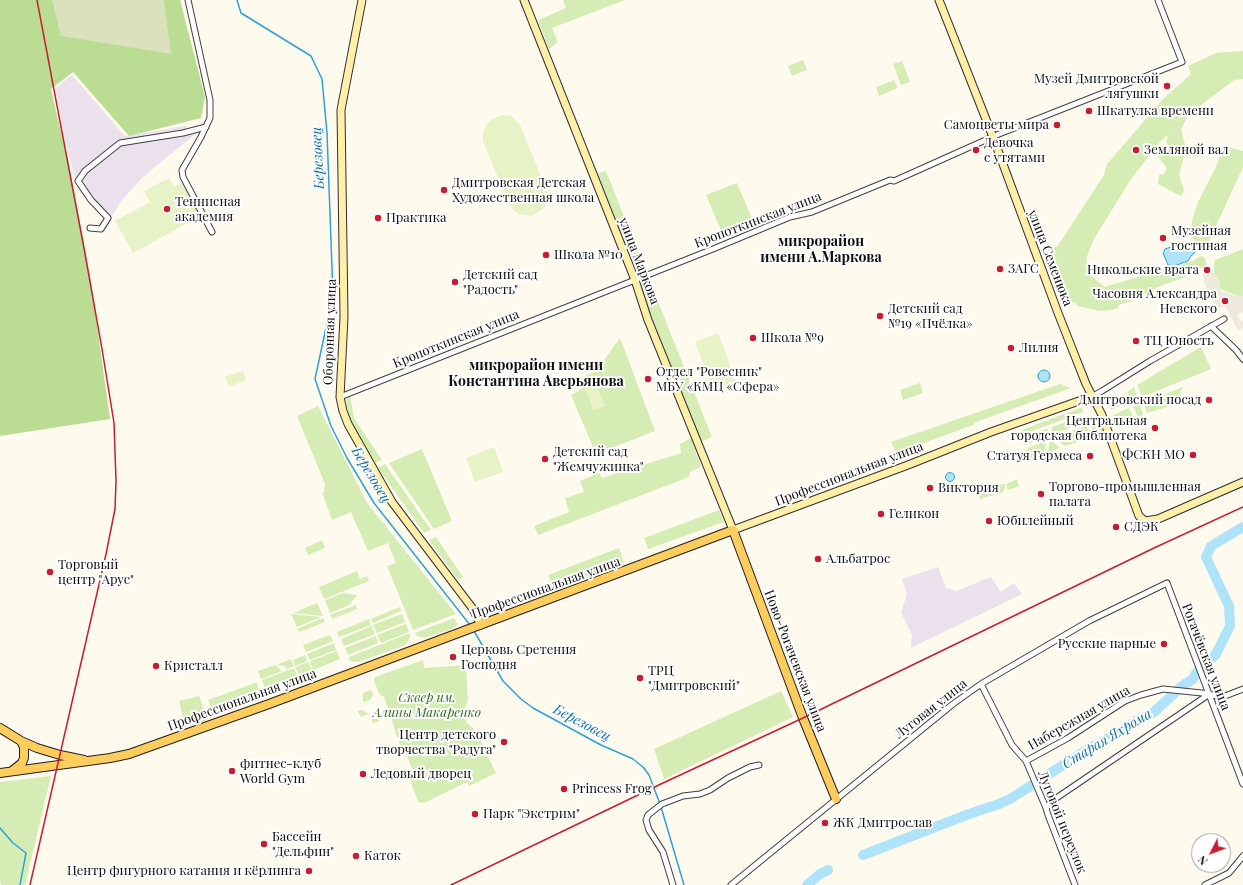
<!DOCTYPE html>
<html>
<head>
<meta charset="utf-8">
<style>
  body { margin:0 }
  #map { position:relative; width:1243px; height:885px; overflow:hidden; background:#fffaee; font-family:"Playfair Display",serif }
  canvas { display:block }
  .north { position:absolute; left:1191px; top:833px; width:40px; height:40px; box-sizing:border-box; background:#fff; border:1px solid #9e9e9e; border-radius:50%; rotate:228deg; font-size:11px; font-weight:700; line-height:16px; text-align:center; color:#0d0d0d }
  .north::after { content:''; display:block; margin:auto; width:14px; height:18px; background:#c51d31; clip-path:polygon(50% 0,100% 100%,50% 72%,0 100%) }
</style>
</head>
<body>
<div id="map">
<canvas width="1243" height="885"></canvas>
<div class="north">N</div>
</div>
<script>
const ctx = document.querySelector('canvas').getContext('2d');
ctx.lineJoin = 'round';
function fillPath(path, color) { ctx.fillStyle = color; ctx.fill(path, 'evenodd'); }
const shape = rows => new Path2D(rows.map(r => 'M' + r).join(''));
function trace(path, color, width, dash) { ctx.strokeStyle = color; ctx.lineWidth = width; ctx.lineCap = dash ? 'butt' : 'round'; ctx.setLineDash(dash || []); ctx.stroke(path); }
function label(font, color, halo, rows, align = 'center') {
  ctx.font = font + ' "Playfair Display",serif'; ctx.lineWidth = 4; ctx.setLineDash([]); ctx.textBaseline = 'middle'; ctx.strokeStyle = halo; ctx.fillStyle = color; for (const [text, x, y, turn = 0] of rows) {
    ctx.save(); ctx.translate(x, y); ctx.rotate((+turn || 0) * Math.PI / 180); ctx.textAlign = isNaN(turn) ? turn : align; if (halo) ctx.strokeText(text, 0, 0); ctx.fillText(text, 0, 0); ctx.restore();
  }
}
fillPath(shape([
  [72,75,125,136,186,126,194,135,143,177,121,201,109,221,78,190,64,135,56,88],
  [938,567,946,588,956,591,991,577,1001,592,1014,583,1022,594,911,648,912,635,901,613,907,594,902,579]
]), '#ebe1ed');
fillPath(shape([
  [563,0,625,0,552,28,558,42,549,49,538,20,566,8],
  [1243,51,1243,79,1234,80,1188,115,1181,130,1186,148,1179,175,1184,190,1181,196,1158,184,1159,175,1164,174,1167,168,1158,157,1161,152,1167,152,1169,149,1166,142,1169,134,1160,142,1131,179,1094,239,1087,256,1087,269,1090,274,1104,287,1193,261,1201,256,1204,257,1206,262,1206,267,1200,268,1200,275,1193,274,1155,288,1153,291,1132,298,1133,301,1119,305,1118,308,1111,310,1100,311,1077,306,1075,302,1073,303,1071,300,1067,302,1048,250,1057,247,1104,175,1107,164,1163,99,1191,74,1188,66,1216,53],
  [803,60,807,70,792,76,788,66],
  [902,61,910,82,901,85,893,64],
  [894,80,898,88,879,96,876,87],
  [1224,146,1243,151,1243,167,1204,252,1196,241,1190,236,1192,221,1198,202,1215,169],
  [606,171,712,437,700,442,596,174],
  [737,183,753,221,722,233,706,195],
  [1243,249,1243,295,1241,297,1220,289,1219,281,1214,273,1214,265,1215,260],
  [620,338,655,431,596,454,571,395,582,389,579,379,596,371],
  [1201,347,1211,369,1142,397,1137,385],
  [920,383,923,393,903,400,900,390],
  [1060,384,1071,388,976,422,973,425,896,453,891,442],
  [1134,387,1138,399,1132,401,1127,392],
  [1183,387,1174,405,1147,413,1143,403],
  [1125,394,1127,403,1111,410,1108,404],
  [346,396,350,396,354,418,382,460,375,463,349,421],
  [1140,403,1143,415,1138,417,1133,406],
  [318,406,367,503,456,614,413,630,387,566,396,563,388,543,368,551,351,512,332,520,322,493,324,492,325,484,297,416],
  [1082,407,1083,412,1019,436,1019,435,1022,430],
  [1129,408,1134,419,1117,425,1113,415],
  [1082,416,1085,422,1051,435,1052,427],
  [1101,420,1104,426,1102,431,1094,434,1090,423],
  [1086,425,1091,437,1065,446,1054,438],
  [1046,429,1048,430,1047,437,1025,445,1023,444,1020,440],
  [691,438,701,467,690,472,689,477,538,535,534,526,569,512,565,498,584,492,580,481,599,473,602,478,681,453,680,444],
  [1050,439,1060,448,1048,452],
  [1046,441,1044,454,1029,459,1026,450,1028,449,1028,448],
  [422,449,452,521,434,529,389,463],
  [385,464,431,530,424,533,378,468],
  [1017,479,1019,486,1008,490,1006,484,1003,492,980,499,976,486,1006,484],
  [719,510,724,522,648,549,644,538],
  [436,537,463,577,458,580,429,540],
  [322,540,325,548,308,555,305,548],
  [619,548,624,563,556,592,548,575],
  [357,571,360,579,367,576,369,581,324,599,319,587],
  [343,593,357,595,349,605,330,613,325,600],
  [317,603,323,616,293,613],
  [356,605,357,609,332,619,330,615],
  [400,607,401,611,373,623,371,619],
  [291,614,321,617,297,627],
  [402,614,405,622,377,633,373,625],
  [323,618,325,622,299,632,297,629],
  [454,618,458,625,454,628,425,638,417,636,415,633],
  [369,619,371,625,339,637,337,632],
  [406,624,409,632,381,643,377,635],
  [372,626,375,634,344,646,341,639],
  [410,633,410,637,406,645,358,662,350,661,349,657],
  [330,635,333,641,306,652,303,645],
  [376,636,378,643,348,655,345,648],
  [334,643,336,650,310,660,307,654],
  [337,651,340,659,313,670,310,661],
  [305,655,307,661,295,666,293,660],
  [291,659,294,666,287,669,284,666,276,665],
  [423,660,424,668,466,665,468,701,465,707,466,719,467,723,475,730,496,773,469,786,467,782,424,803,418,802,407,772,412,769,406,753,402,751,384,697,379,694,374,680,375,677],
  [309,662,312,670,299,675,295,667],
  [275,665,282,671,261,679,258,671],
  [294,668,297,676,265,688,262,680],
  [255,683,257,683,262,699,215,716,208,700],
  [371,690,373,695,370,700,363,702,363,693],
  [781,691,793,717,664,779,654,749],
  [199,696,206,715,205,721,185,726,179,701],
  [362,710,380,721,373,723,370,716,368,714,361,717,358,711],
  [51,776,25,885,1,885,0,879,0,782]
]), '#d5ecb5');
fillPath(shape([
  [0,0,180,0,205,97,201,118,129,136,73,72,51,89,71,176,91,282,110,419,0,436]
]), '#badd93');
fillPath(shape([
  [52,0,164,0,171,54,61,36]
]), '#d9e2bd');
fillPath(shape([
  [502,115,512,116,520,125,547,191,548,198,543,209,531,216,518,214,509,205,483,141,483,132,487,124,492,119],
  [169,178,174,187,182,183,200,216,133,253,115,221,150,202,144,191],
  [718,333,736,381,713,389,695,342],
  [243,371,246,380,229,387,225,377],
  [597,385,605,406,593,410,586,389],
  [494,447,503,472,475,482,466,458]
]), '#e7f2c7');
fillPath(shape([
  [1214,273,1219,281,1220,289,1221,291,1240,297,1243,295,1243,312,1237,315,1241,321,1243,320,1243,328,1238,331,1226,307,1215,308,1204,282,1203,274]
]), '#efe9dc');
const water = shape([
  [1182,243,1190,247,1193,246,1196,251,1191,256,1188,261,1174,266,1168,265,1163,253,1165,249,1182,243],
  '1038 376a6 6 0 1 1 12 0a6 6 0 1 1-12 0Z',
  '945.5 477a4.5 4.5 0 1 1 9 0a4.5 4.5 0 1 1-9 0Z'
]);
fillPath(water, '#afe3fa');
trace(water, '#32a0d5', 1);
trace(shape([
  [237,0,241,13,311,56,322,79,327,133,333,295,315,379,331,426,347,458,374,503,470,625],
  [474,631,503,681,521,699,533,708,566,726,601,745,633,759,643,767,649,775,660,804],
  [661,807,684,885],
  [0,828,13,843,26,853,20,885]
]), '#32a0d5', 1.5);
trace(shape([
  [863,855,969,814,999,804,1010,799,1090,748,1115,735,1141,718,1153,713,1182,686,1193,679,1196,673,1216,654,1230,626,1229,606,1206,557,1211,546,1243,527],
  [807,885,820,874,828,870]
]), '#afe3fa', 10);
const street = shape([
  [188,0,210,100,210,118,201,137,182,170,183,177,212,232],
  [90,228,101,229,108,218,91,200,78,181,85,171,120,143,183,133,206,127],
  [1211,326,1236,350,1243,359],
  [1093,396,1102,391,1150,361,1224,319],
  [340,397,713,249,790,217,812,212,890,180,894,181,999,134,1182,62,1158,0],
  [981,684,1012,745,1026,761,1046,808,1048,815,1075,885],
  [1026,761,1068,738,1125,701,1141,695,1163,689,1202,693,1217,696,1225,696,1243,689],
  [1046,808,1052,801,1208,695],
  [673,885,663,852,649,830,646,820,648,815,662,804,683,796,700,794,710,790,728,778,750,767,759,765],
  [731,885,953,704,981,684,1089,621,1167,583,1243,784],
  [1205,885,1229,873,1243,856]
]);
const secondary = shape([
  [362,0,341,110,344,317,340,397,343,411,348,424,392,502,473,609,481,625],
  [524,0,635,280,648,320,733,530,908,465,991,432,1093,396],
  [939,0,993,137,1058,313,1086,384,1102,415,1139,516,1145,521,1158,519,1243,482]
]);
const primary = shape([
  [0,728,21,741,37,748,60,755,84,760],
  [12,771,22,763,24,758,24,747,21,741],
  [0,773,110,758,129,754,269,704,733,530,803,718,836,799]
]);
trace(street, '#404040', 7);
trace(secondary, '#2f2f2f', 9);
trace(primary, '#1e1e1e', 10);
trace(street, '#fff', 5);
trace(secondary, '#ffefa9', 7);
trace(primary, '#ffcc5e', 8);
trace(shape([
  [30,885,106,554,115,509,116,481,114,423,102,349,84,248,37,0],
  [451,885,663,783,803,718,1154,548,1243,507]
]), '#c51d31', 1.5);
for (const [x, y, r, color] of [
  [1167,86,4,"#c51d31"],
  [1089,111,4,"#c51d31"],
  [1057,125,4,"#c51d31"],
  [976,150,4,"#c51d31"],
  [1136,150,4,"#c51d31"],
  [444,190,4,"#c51d31"],
  [167,209,4,"#c51d31"],
  [378,218,4,"#c51d31"],
  [1163,238,4,"#c51d31"],
  [546,255,4,"#c51d31"],
  [1000,269,4,"#c51d31"],
  [1207,270,4,"#c51d31"],
  [455,282,4,"#c51d31"],
  [1225,301,4,"#c51d31"],
  [880,316,4,"#c51d31"],
  [753,338,4,"#c51d31"],
  [1136,341,4,"#c51d31"],
  [1011,348,4,"#c51d31"],
  [648,379,4,"#c51d31"],
  [1209,400,4,"#c51d31"],
  [1155,428,4,"#c51d31"],
  [1193,455,4,"#c51d31"],
  [1090,456,4,"#c51d31"],
  [545,459,4,"#c51d31"],
  [930,488,4,"#c51d31"],
  [1041,494,4,"#c51d31"],
  [881,514,4,"#c51d31"],
  [989,521,4,"#c51d31"],
  [1116,527,4,"#c51d31"],
  [818,559,4,"#c51d31"],
  [50,572,4,"#c51d31"],
  [1164,644,4,"#c51d31"],
  [453,657,4,"#c51d31"],
  [156,666,4,"#c51d31"],
  [640,678,4,"#c51d31"],
  [504,742,4,"#c51d31"],
  [232,771,4,"#c51d31"],
  [363,774,4,"#c51d31"],
  [564,789,4,"#c51d31"],
  [475,814,4,"#c51d31"],
  [825,823,4,"#c51d31"],
  [264,844,4,"#c51d31"],
  [356,856,4,"#c51d31"],
  [309,871,4,"#c51d31"]
]) { const dot = new Path2D(); dot.arc(x, y, r, 0, 2 * Math.PI); ctx.fillStyle = color; ctx.fill(dot); trace(dot, '#fff', 1.5); }
label('13px', '#0d0d0d', '#fff', [
  ["Музей Дмитровской",1159,79,"right"],
  ["лягушки",1159,94,"right"],
  ["Шкатулка времени",1097,111],
  ["Самоцветы мира",1049,125,"right"],
  ["Девочка",984,143],
  ["с утятами",984,158],
  ["Земляной вал",1144,150],
  ["Дмитровская Детская",452,183],
  ["Художественная школа",452,198],
  ["Теннисная",175,202],
  ["академия",175,217],
  ["Практика",386,218],
  ["Музейная",1171,231],
  ["гостиная",1171,246],
  ["Школа №10",554,255],
  ["ЗАГС",1008,269],
  ["Никольские врата",1199,270,"right"],
  ["Детский сад",463,275],
  ["\"Радость\"",463,290],
  ["Часовня Александра",1217,294,"right"],
  ["Невского",1217,309,"right"],
  ["Детский сад",888,309],
  ["№19 «Пчёлка»",888,324],
  ["Школа №9",761,338],
  ["ТЦ Юность",1144,341],
  ["Лилия",1019,348],
  ["Отдел \"Ровесник\"",656,372],
  ["МБУ «КМЦ «Сфера»",656,387],
  ["Дмитровский посад",1201,400,"right"],
  ["Центральная",1147,421,"right"],
  ["городская библиотека",1147,436,"right"],
  ["Детский сад",553,452],
  ["\"Жемчужинка\"",553,467],
  ["ФСКН МО",1185,455,"right"],
  ["Статуя Гермеса",1082,456,"right"],
  ["Торгово-промышленная",1049,487],
  ["палата",1049,502],
  ["Виктория",938,488],
  ["Геликон",889,514],
  ["Юбилейный",997,521],
  ["СДЭК",1124,527],
  ["Альбатрос",826,559],
  ["Торговый",58,565],
  ["центр \"Арус\"",58,580],
  ["Русские парные",1156,644,"right"],
  ["Церковь Сретения",461,650],
  ["Господня",461,665],
  ["Кристалл",164,666],
  ["ТРЦ",648,671],
  ["\"Дмитровский\"",648,686],
  ["Центр детского",496,735,"right"],
  ["творчества \"Радуга\"",496,750,"right"],
  ["фитнес-клуб",240,764],
  ["World Gym",240,779],
  ["Ледовый дворец",371,774],
  ["Princess Frog",572,789],
  ["Парк \"Экстрим\"",483,814],
  ["ЖК Дмитрослав",833,823],
  ["Бассейн",272,837],
  ["\"Дельфин\"",272,852],
  ["Каток",364,856],
  ["Центр фигурного катания и кёрлинга",301,871,"right"]
], 'left');
label('13px', '#0d0d0d', '#fff', [
  ["Кропоткинская улица",758,220,-21],
  ["улица Семенюка",1050,258,69],
  ["улица Маркова",639,261,69],
  ["Оборонная улица",330,332,-88],
  ["Кропоткинская улица",456,339,-22],
  ["Профессиональная улица",849,474,-21],
  ["Профессиональная улица",546,588,-20],
  ["Рогачёвская улица",1206,657,69],
  ["Ново-Рогачевская улица",795,661,69],
  ["Профессиональная улица",242,700,-20],
  ["Луговая улица",931,709,-38],
  ["Набережная улица",1079,718,-30],
  ["Луговой переулок",1062,822,68]
]);
label('italic 13px', '#30691a', '#fff', [
  ["Сквер им.",427,698],
  ["Алины Макаренко",427,713]
]);
label('italic 14px', '#0f6fa6', '#fff', [
  ["Березовец",318,158,-93],
  ["Березовец",371,475,59],
  ["Березовец",582,723,28],
  ["Старая Яхрома",1107,739,-31]
]);
label('bold 14px', '#0d0d0d', '#fff', [
  ["микрорайон",821,242],
  ["имени А.Маркова",821,258],
  ["микрорайон имени",536,366],
  ["Константина Аверьянова",536,382]
]);
</script>
</body>
</html>
